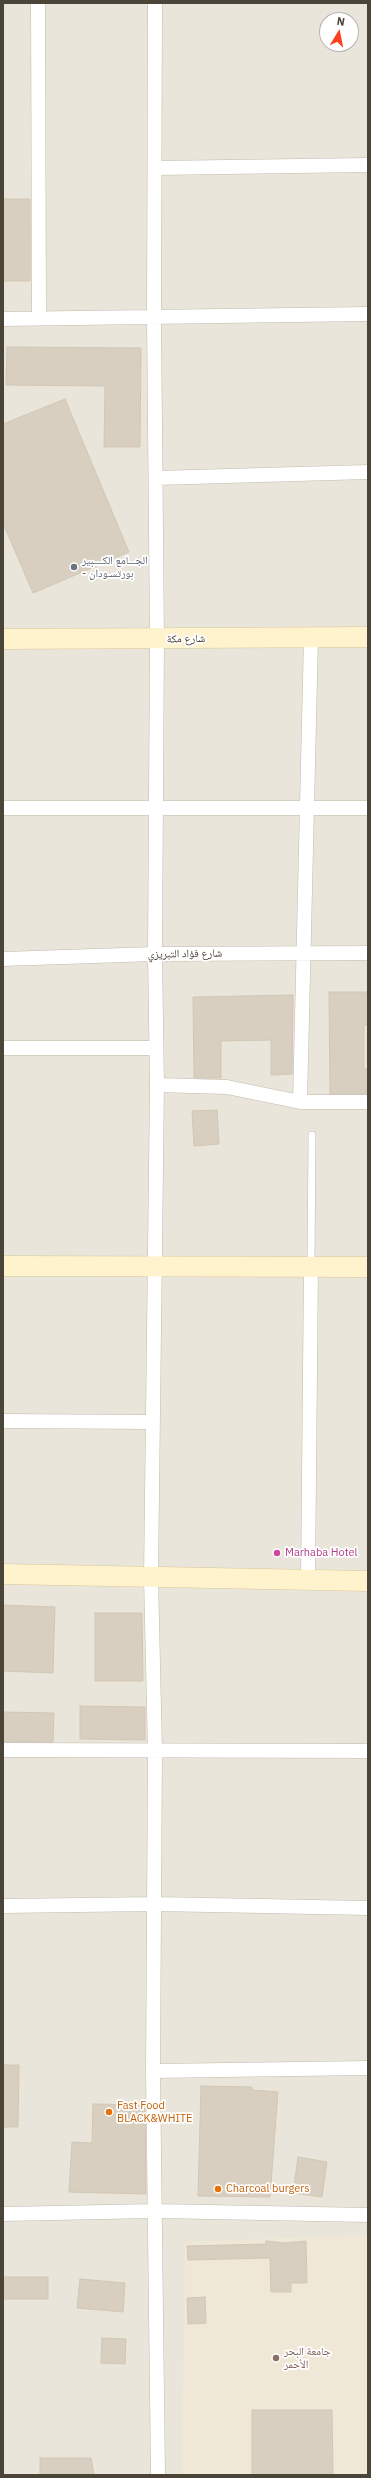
<!DOCTYPE html>
<html>
<head>
<meta charset="utf-8">
<style>
  body { margin:0 }
  #map { position:relative; width:371px; height:2478px; overflow:hidden; background:#f6f3ec; font-family:"IBM Plex Sans",sans-serif }
  canvas { display:block }
  .frame { position:absolute; inset:0; border:4px solid #4b4439; pointer-events:none }
  .north { position:absolute; left:319px; top:12px; width:40px; height:40px; box-sizing:border-box; background:#fff; border:1px solid #b7b4b0; border-radius:50%; rotate:10deg; font-size:11px; font-weight:700; line-height:16px; text-align:center; color:#4b4439 }
  .north::after { content:''; display:block; margin:auto; width:14px; height:18px; background:#fc3f1d; clip-path:polygon(50% 0,100% 100%,50% 72%,0 100%) }
</style>
</head>
<body>
<div id="map">
<canvas width="371" height="2478"></canvas>
<div class="frame"></div>
<div class="north">N</div>
</div>
<script>
const ctx = document.querySelector('canvas').getContext('2d');
ctx.lineJoin = 'round';
function fillPath(path, color) { ctx.fillStyle = color; ctx.fill(path, 'evenodd'); }
const shape = rows => new Path2D(rows.map(r => 'M' + r).join(''));
function trace(path, color, width, dash) { ctx.strokeStyle = color; ctx.lineWidth = width; ctx.lineCap = dash ? 'butt' : 'round'; ctx.setLineDash(dash || []); ctx.stroke(path); }
function label(font, color, halo, rows, align = 'center') {
  ctx.font = font + ' "IBM Plex Sans","Noto Naskh Arabic",sans-serif'; ctx.lineWidth = 3.5; ctx.setLineDash([]); ctx.textBaseline = 'middle'; ctx.strokeStyle = halo; ctx.fillStyle = color; for (const [text, x, y, turn = 0] of rows) {
    ctx.save(); ctx.translate(x, y); ctx.rotate((+turn || 0) * Math.PI / 180); ctx.textAlign = isNaN(turn) ? turn : align; if (halo) ctx.strokeText(text, 0, 0); ctx.fillText(text, 0, 0); ctx.restore();
  }
}
fillPath(shape([
  [3,3,368,3,368,2475,3,2475],
  [327,20,351,20,351,44,327,44]
]), '#eae5da');
fillPath(shape([
  [368,2235,368,2475,182,2475,185,2242]
]), '#efe8d6');
const building = shape([
  [3,199,30,199,30,281,3,281,3,199],
  [7,347,141,348,140,447,104,447,105,386,6,385,7,347],
  [65,399,129,552,33,593,3,523,3,424,65,399],
  [329,992,368,992,368,1025,364,1025,364,1069,368,1069,368,1094,330,1094,329,992],
  [293,995,292,1074,271,1075,271,1040,221,1041,221,1078,194,1078,193,997,293,995],
  [217,1110,219,1144,194,1146,192,1111,217,1110],
  [3,1605,55,1607,53,1673,3,1671,3,1605],
  [95,1613,142,1613,143,1681,95,1681,95,1613],
  [80,1706,145,1707,145,1740,80,1739,80,1706],
  [3,1712,54,1713,53,1742,3,1742,3,1712],
  [3,2065,19,2065,18,2127,3,2127,3,2065],
  [201,2086,252,2087,252,2090,278,2092,270,2197,198,2196,201,2086],
  [93,2104,145,2105,146,2194,69,2192,72,2142,92,2143,93,2104],
  [298,2157,327,2162,322,2197,293,2193,298,2157],
  [266,2241,285,2243,306,2241,307,2283,291,2283,291,2292,271,2292,270,2258,188,2260,187,2246,266,2244,266,2241],
  [3,2277,48,2277,48,2299,3,2299,3,2277],
  [80,2279,125,2283,123,2312,77,2308,80,2279],
  [205,2297,206,2323,188,2324,187,2298,205,2297],
  [102,2338,126,2339,125,2364,101,2363,102,2338],
  [252,2410,332,2410,333,2475,252,2475,252,2410],
  [40,2458,91,2458,94,2475,40,2475,40,2458]
]);
fillPath(building, '#d8cfc1');
trace(building, '#d3c7b4', 1);
const lane = shape([
  [311,1266,312,1135]
]);
const street = shape([
  [38,3,39,318],
  [155,3,154,318,157,639,155,954,157,1085,151,1577,155,1751,153,2071,158,2475],
  [156,168,368,165],
  [3,319,368,314],
  [156,478,368,472],
  [3,808,368,808],
  [3,959,155,954,368,953],
  [3,1048,156,1048],
  [157,1085,227,1087,300,1102,368,1102],
  [300,1102,311,637],
  [3,1421,152,1422],
  [308,1581,311,1266],
  [3,1750,368,1751],
  [3,1906,155,1904,368,1908],
  [153,2071,368,2068],
  [3,2214,155,2211,368,2215]
]);
const secondary = shape([
  [3,639,368,637],
  [3,1266,368,1267],
  [3,1574,368,1581]
]);
trace(lane, '#c2bbae', 8);
trace(street, '#c2bbae', 15);
trace(secondary, '#d6c79b', 21);
trace(lane, '#fff', 7);
trace(street, '#fff', 14);
trace(secondary, '#fff3cd', 20);
for (const [x, y, r, color] of [
  [74,567,4,"#6b7280"],
  [277,1553,4,"#d1479c"],
  [109,2112,4,"#e8710a"],
  [218,2189,4,"#e8710a"],
  [276,2358,4,"#8d6e63"]
]) { const dot = new Path2D(); dot.arc(x, y, r, 0, 2 * Math.PI); ctx.fillStyle = color; ctx.fill(dot); trace(dot, '#fff', 1.5); }
label('11px', '#5b616d', '#fff', [
  ["الجـــامع الكــــبير",82,561],
  ["- بورتسـودان",82,574]
], 'left');
label('11px', '#4b4439', '#fff', [
  ["شارع مكة",186,639,-1],
  ["شارع فؤاد التبريزي",185,954,-1]
]);
label('11px', '#b23c85', '#fff', [
  ["Marhaba Hotel",285,1553]
], 'left');
label('11px', '#c56008', '#fff', [
  ["Fast Food",117,2106],
  ["BLACK&WHITE",117,2119],
  ["Charcoal burgers",226,2189]
], 'left');
label('11px', '#785e54', '#fff', [
  ["جامعة البحر",284,2352],
  ["الأحمر",284,2365]
], 'left');
</script>
</body>
</html>
